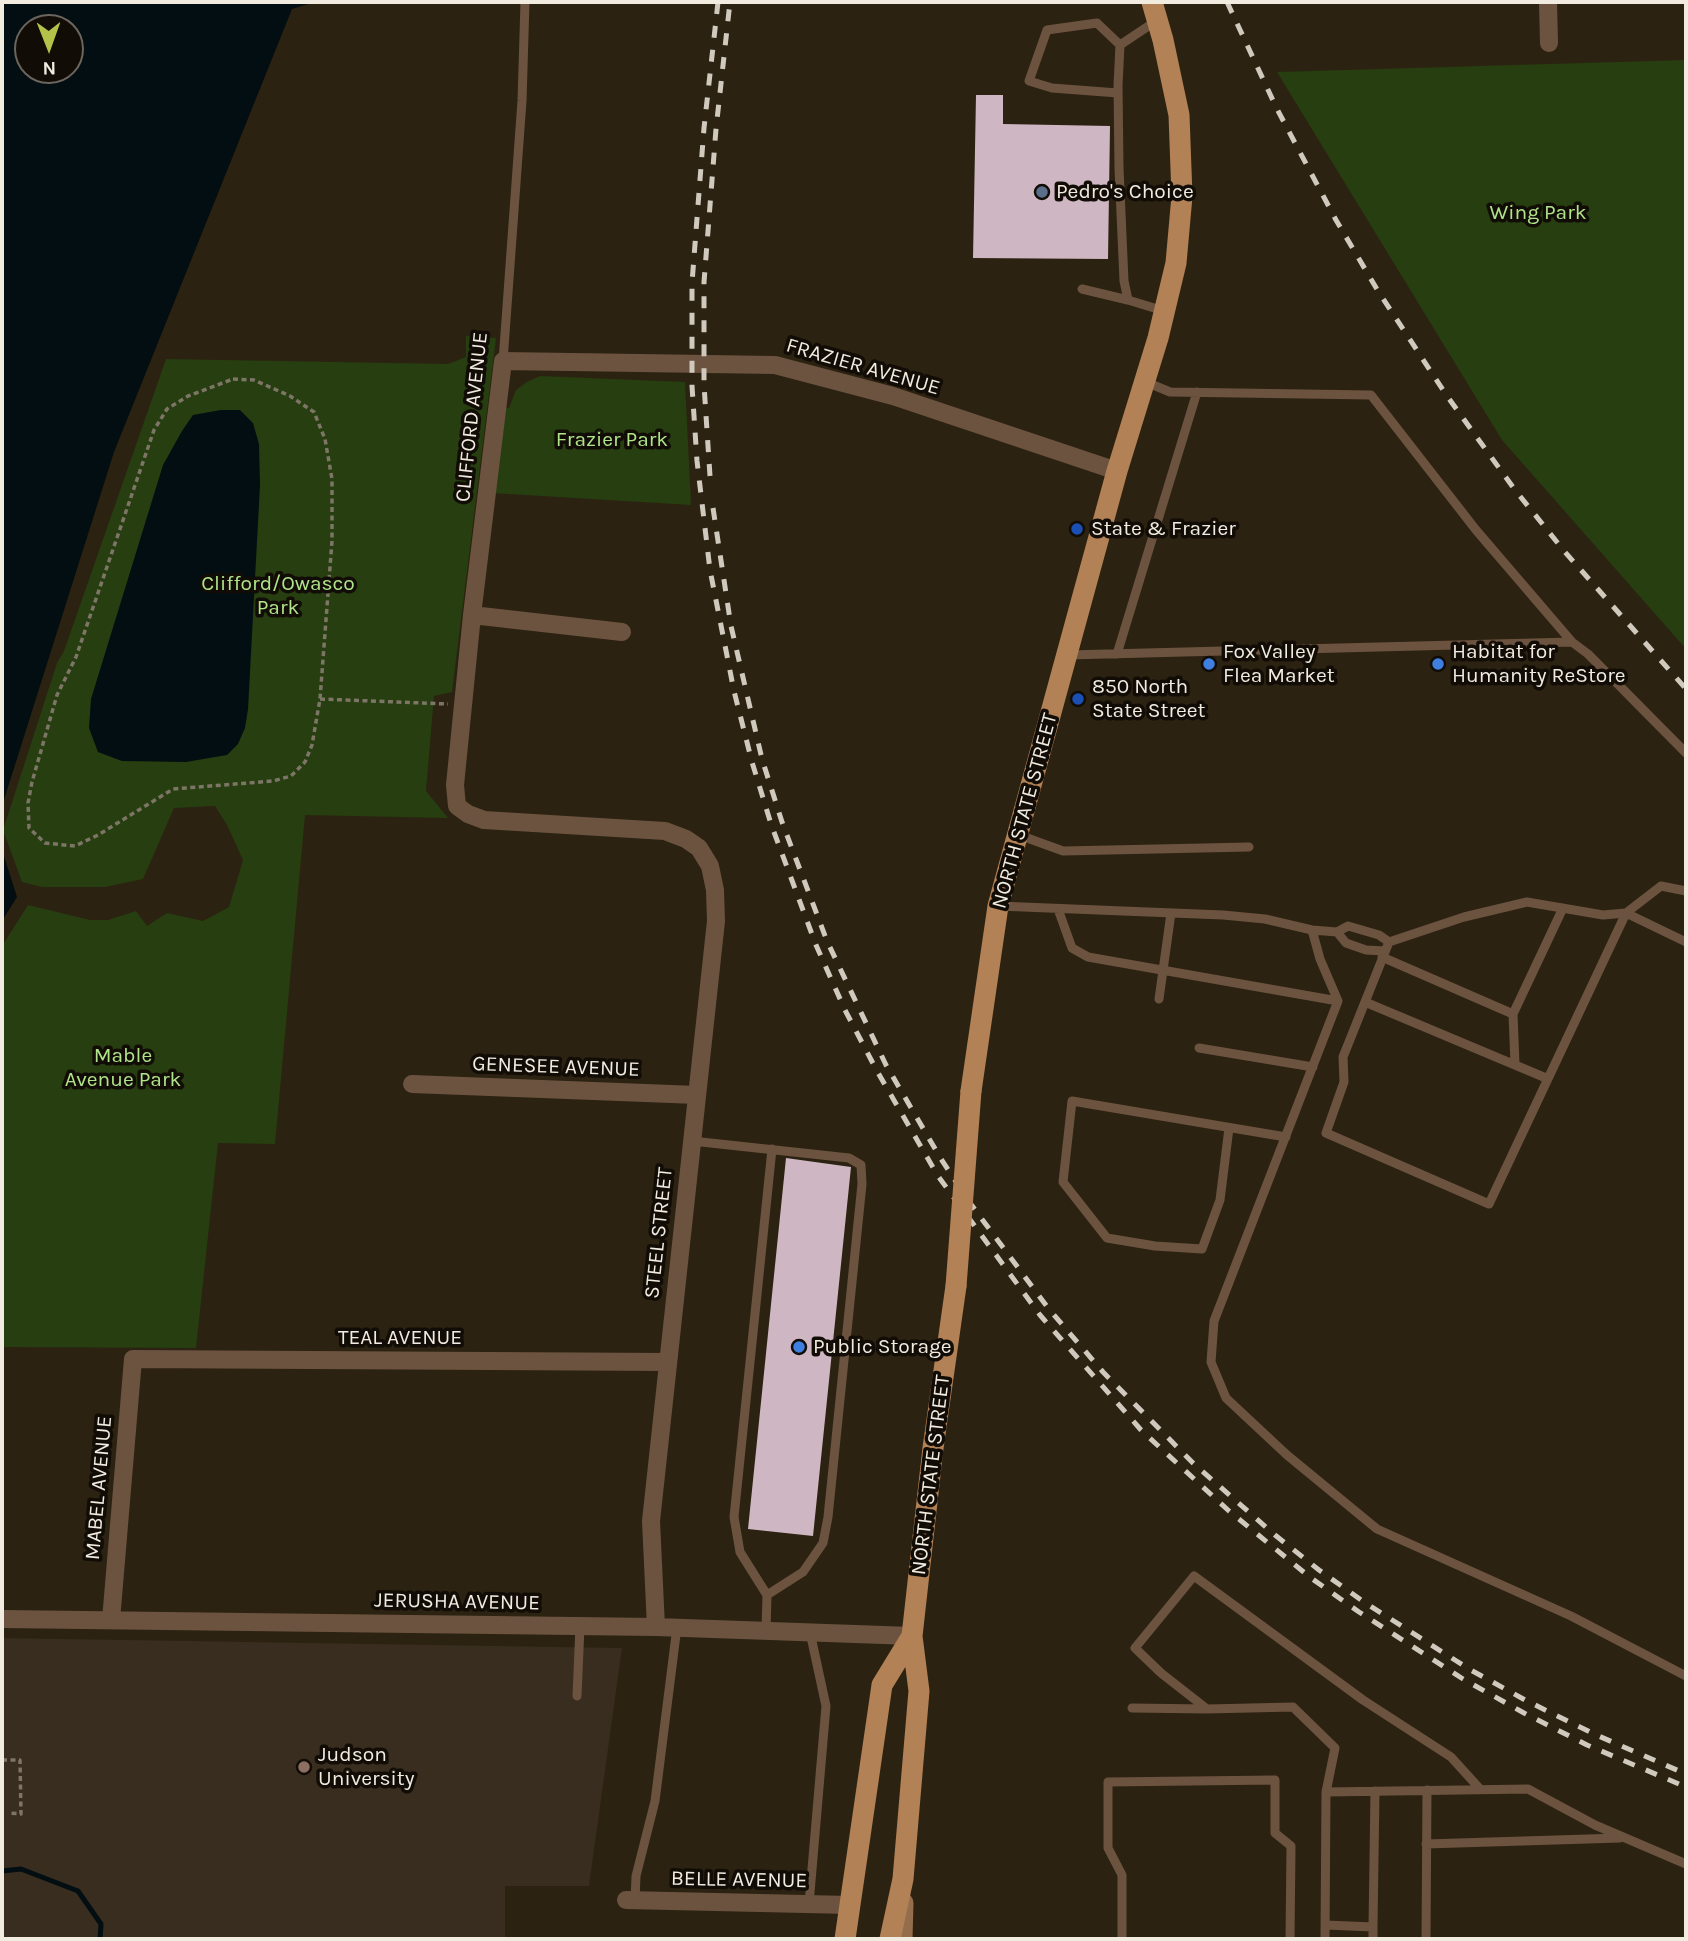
<!DOCTYPE html>
<html>
<head>
<meta charset="utf-8">
<style>
  body { margin:0 }
  #map { position:relative; width:1688px; height:1941px; overflow:hidden; background:#2c2211; font-family:Karla,sans-serif }
  canvas { display:block }
  .frame { position:absolute; inset:0; border:4px solid #f1ebe0; pointer-events:none }
  .north { position:absolute; left:14px; top:14px; width:70px; height:70px; box-sizing:border-box; background:#110c06; border:2px solid #6b655d; border-radius:50%; rotate:179deg; font-size:19px; font-weight:700; line-height:28px; text-align:center; color:#f1ebe0 }
  .north::after { content:''; display:block; margin:auto; width:24px; height:32px; background:#b5c24a; clip-path:polygon(50% 0,100% 100%,50% 72%,0 100%) }
</style>
</head>
<body>
<div id="map">
<canvas width="1688" height="1941"></canvas>
<div class="frame"></div>
<div class="north">N</div>
</div>
<script>
const ctx = document.querySelector('canvas').getContext('2d');
ctx.lineJoin = 'round';
function fillPath(path, color) { ctx.fillStyle = color; ctx.fill(path, 'evenodd'); }
const shape = rows => new Path2D(rows.map(r => 'M' + r).join(''));
function trace(path, color, width, dash) { ctx.strokeStyle = color; ctx.lineWidth = width; ctx.lineCap = dash ? 'butt' : 'round'; ctx.setLineDash(dash || []); ctx.stroke(path); }
function label(font, color, halo, rows, align = 'center') {
  ctx.font = font + ' Karla,sans-serif'; ctx.lineWidth = 7; ctx.setLineDash([]); ctx.textBaseline = 'middle'; ctx.strokeStyle = halo; ctx.fillStyle = color; for (const [text, x, y, turn = 0] of rows) {
    ctx.save(); ctx.translate(x, y); ctx.rotate((+turn || 0) * Math.PI / 180); ctx.textAlign = isNaN(turn) ? turn : align; if (halo) ctx.strokeText(text, 0, 0); ctx.fillText(text, 0, 0); ctx.restore();
  }
}
fillPath(shape([
  [2,1638,622,1648,589,1886,505,1886,505,1939,2,1939]
]), '#382d1e');
fillPath(shape([
  [1686,60,1686,649,1502,440,1277,72],
  [466,336,496,338,452,692,434,696,426,791,448,818,305,815,275,1144,218,1143,196,1348,2,1347,2,946,28,905,90,920,108,920,136,911,147,926,167,913,203,921,229,907,243,860,227,825,215,806,174,808,143,879,105,887,42,887,22,882,3,830,57,663,64,651,166,359,448,364,466,357],
  [540,376,685,382,691,505,492,493,502,407,509,408,516,390,527,382]
]), '#263e10');
fillPath(shape([
  [2,2,315,2,292,9,114,452,2,806],
  [28,28,70,28,70,70,28,70],
  [221,410,240,410,253,423,259,444,260,485,248,709,245,728,238,744,227,755,186,762,122,761,98,752,89,728,91,699,163,465,182,431,193,415],
  [2,850,17,897,2,921]
]), '#030e12');
trace(shape([
  [2,1871,21,1869,78,1891,101,1924,100,1939]
]), '#030e12', 5);
fillPath(shape([
  [976,95,1003,95,1003,124,1110,126,1108,259,973,258],
  [786,1158,851,1167,813,1536,748,1529]
]), '#ceb7c3');
trace(shape([
  [233,379,254,380,290,396,314,412,325,439,332,479,332,541,320,699,312,745,305,762,291,776,273,781,173,789,98,835,75,846,45,843,29,828,28,803,32,782,57,695,76,657,154,430,167,409,188,396,233,379],
  [320,699,448,704],
  [2,1760,20,1760,21,1814,10,1813]
]), '#7d7566', 3.5, [5, 3.5]);
trace(shape([
  [1156,21,1120,45,1118,85,1119,168,1124,281,1128,300,1164,311],
  [1118,93,1052,88,1029,81,1047,30,1097,23,1120,45],
  [1082,289,1128,300],
  [503,361,522,101,525,2],
  [1572,642,1588,654,1686,753],
  [1117,654,1197,392],
  [1068,655,1572,642,1476,530,1371,395,1170,392,1146,382],
  [1019,835,1063,851,1249,847],
  [1686,891,1661,886,1626,913,1489,1204,1326,1133,1344,1082,1343,1057,1389,942,1464,917,1527,902,1603,915,1626,913,1686,942],
  [998,906,1223,915,1265,919,1312,930,1320,959,1338,1001,1214,1321,1211,1362,1226,1398,1287,1455,1377,1529,1571,1616,1686,1676],
  [1058,909,1072,948,1088,957,1338,1001],
  [1312,930,1337,932,1348,926,1379,935,1389,942],
  [1337,932,1346,943,1366,950,1385,951],
  [1382,957,1513,1014],
  [1159,999,1171,913],
  [1365,1002,1546,1078],
  [1199,1048,1313,1067],
  [1515,1064,1513,1014,1563,908],
  [1229,1128,1220,1200,1202,1249,1155,1246,1107,1238,1063,1182,1072,1101,1286,1137],
  [692,1141,849,1158,861,1165,862,1184,828,1517,823,1543,803,1572,767,1595],
  [766,1630,767,1595,740,1552,734,1517,772,1149],
  [577,1696,580,1626],
  [1132,1708,1207,1709,1161,1673,1135,1648,1194,1576,1363,1700,1451,1757,1480,1789],
  [1207,1709,1293,1707,1335,1748,1326,1792],
  [1426,1844,1620,1838],
  [635,1900,636,1876,655,1801,677,1627],
  [809,1904,826,1706,810,1632],
  [1326,1925,1373,1927,1373,1939],
  [1373,1927,1375,1791],
  [1122,1939,1122,1875,1108,1848,1108,1782,1275,1780,1275,1833,1291,1846,1290,1939],
  [1325,1939,1326,1792,1528,1789,1595,1825,1686,1864],
  [1426,1939,1427,1790]
]), '#6c533f', 9);
trace(shape([
  [1548,2,1549,43],
  [472,615,622,632],
  [412,1084,697,1095],
  [2,1619,656,1627,912,1636],
  [111,1620,133,1359,668,1362],
  [656,1627,651,1521,716,921,715,890,710,866,699,848,686,839,665,831,484,820,468,814,457,806,455,785,472,615,503,361,775,365,893,396,1117,471],
  [626,1900,850,1905]
]), '#6c533f', 18);
trace(shape([
  [902,1939,903,1903]
]), '#946d4c', 21);
trace(shape([
  [971,1091,998,906,1117,471,1158,338,1176,263,1182,196,1179,115,1163,40,1152,2],
  [845,1939,882,1685,912,1636],
  [890,1939,903,1879,919,1691,912,1636,933,1448,956,1286]
]), '#b38156', 21);
trace(shape([
  [718,2,704,128,692,283,692,386,697,461,710,570,734,691,752,762,771,824,816,945,845,1010,877,1071,938,1176,1040,1315,1141,1430,1229,1511,1311,1578,1359,1612,1463,1679,1524,1713,1587,1745,1686,1787],
  [1227,2,1277,109,1336,220,1378,291,1447,396,1515,490,1565,552,1686,689],
  [710,476,704,385,704,282,716,129,730,2],
  [713,508,731,626,762,759,782,822,827,941,886,1065,941,1159,970,1203,1048,1308,1103,1372,1193,1463,1275,1535,1319,1570,1364,1602,1469,1669,1527,1701,1594,1734,1686,1774]
]), '#d0c9bd', 5, [12, 12]);
trace(shape([
  [956,1286,971,1091]
]), '#b38156', 21);
for (const [x, y, r, color] of [
  [1042,192,7,"#5c6f8a"],
  [1077,529,7,"#1a4fb4"],
  [1209,664,7,"#3f7fe0"],
  [1438,664,7,"#3f7fe0"],
  [1078,699,7,"#1a4fb4"],
  [799,1347,7,"#3f7fe0"],
  [304,1767,7,"#8d6e63"]
]) { const dot = new Path2D(); dot.arc(x, y, r, 0, 2 * Math.PI); ctx.fillStyle = color; ctx.fill(dot); trace(dot, '#110c06', 2.5); }
label('21px', '#f1ebe0', '#110c06', [
  ["Pedro's Choice",1056,192],
  ["State & Frazier",1091,529],
  ["Fox Valley",1223,652],
  ["Flea Market",1223,676],
  ["Habitat for",1452,652],
  ["Humanity ReStore",1452,676],
  ["850 North",1092,687],
  ["State Street",1092,711],
  ["Public Storage",813,1347],
  ["Judson",318,1755],
  ["University",318,1779]
], 'left');
label('21px', '#b0e489', '#110c06', [
  ["Wing Park",1538,213],
  ["Frazier Park",612,440],
  ["Clifford/Owasco",278,584],
  ["Park",278,608],
  ["Mable",123,1056],
  ["Avenue Park",123,1080]
]);
label('21px', '#f1ebe0', '#110c06', [
  ["FRAZIER AVENUE",863,367,16],
  ["CLIFFORD AVENUE",472,417,-84],
  ["NORTH STATE STREET",1025,811,-75],
  ["GENESEE AVENUE",556,1067,2],
  ["STEEL STREET",659,1233,-84],
  ["TEAL AVENUE",400,1338],
  ["NORTH STATE STREET",931,1475,-83],
  ["MABEL AVENUE",99,1488,-85],
  ["JERUSHA AVENUE",457,1602,1],
  ["BELLE AVENUE",739,1880,1]
]);
</script>
</body>
</html>
